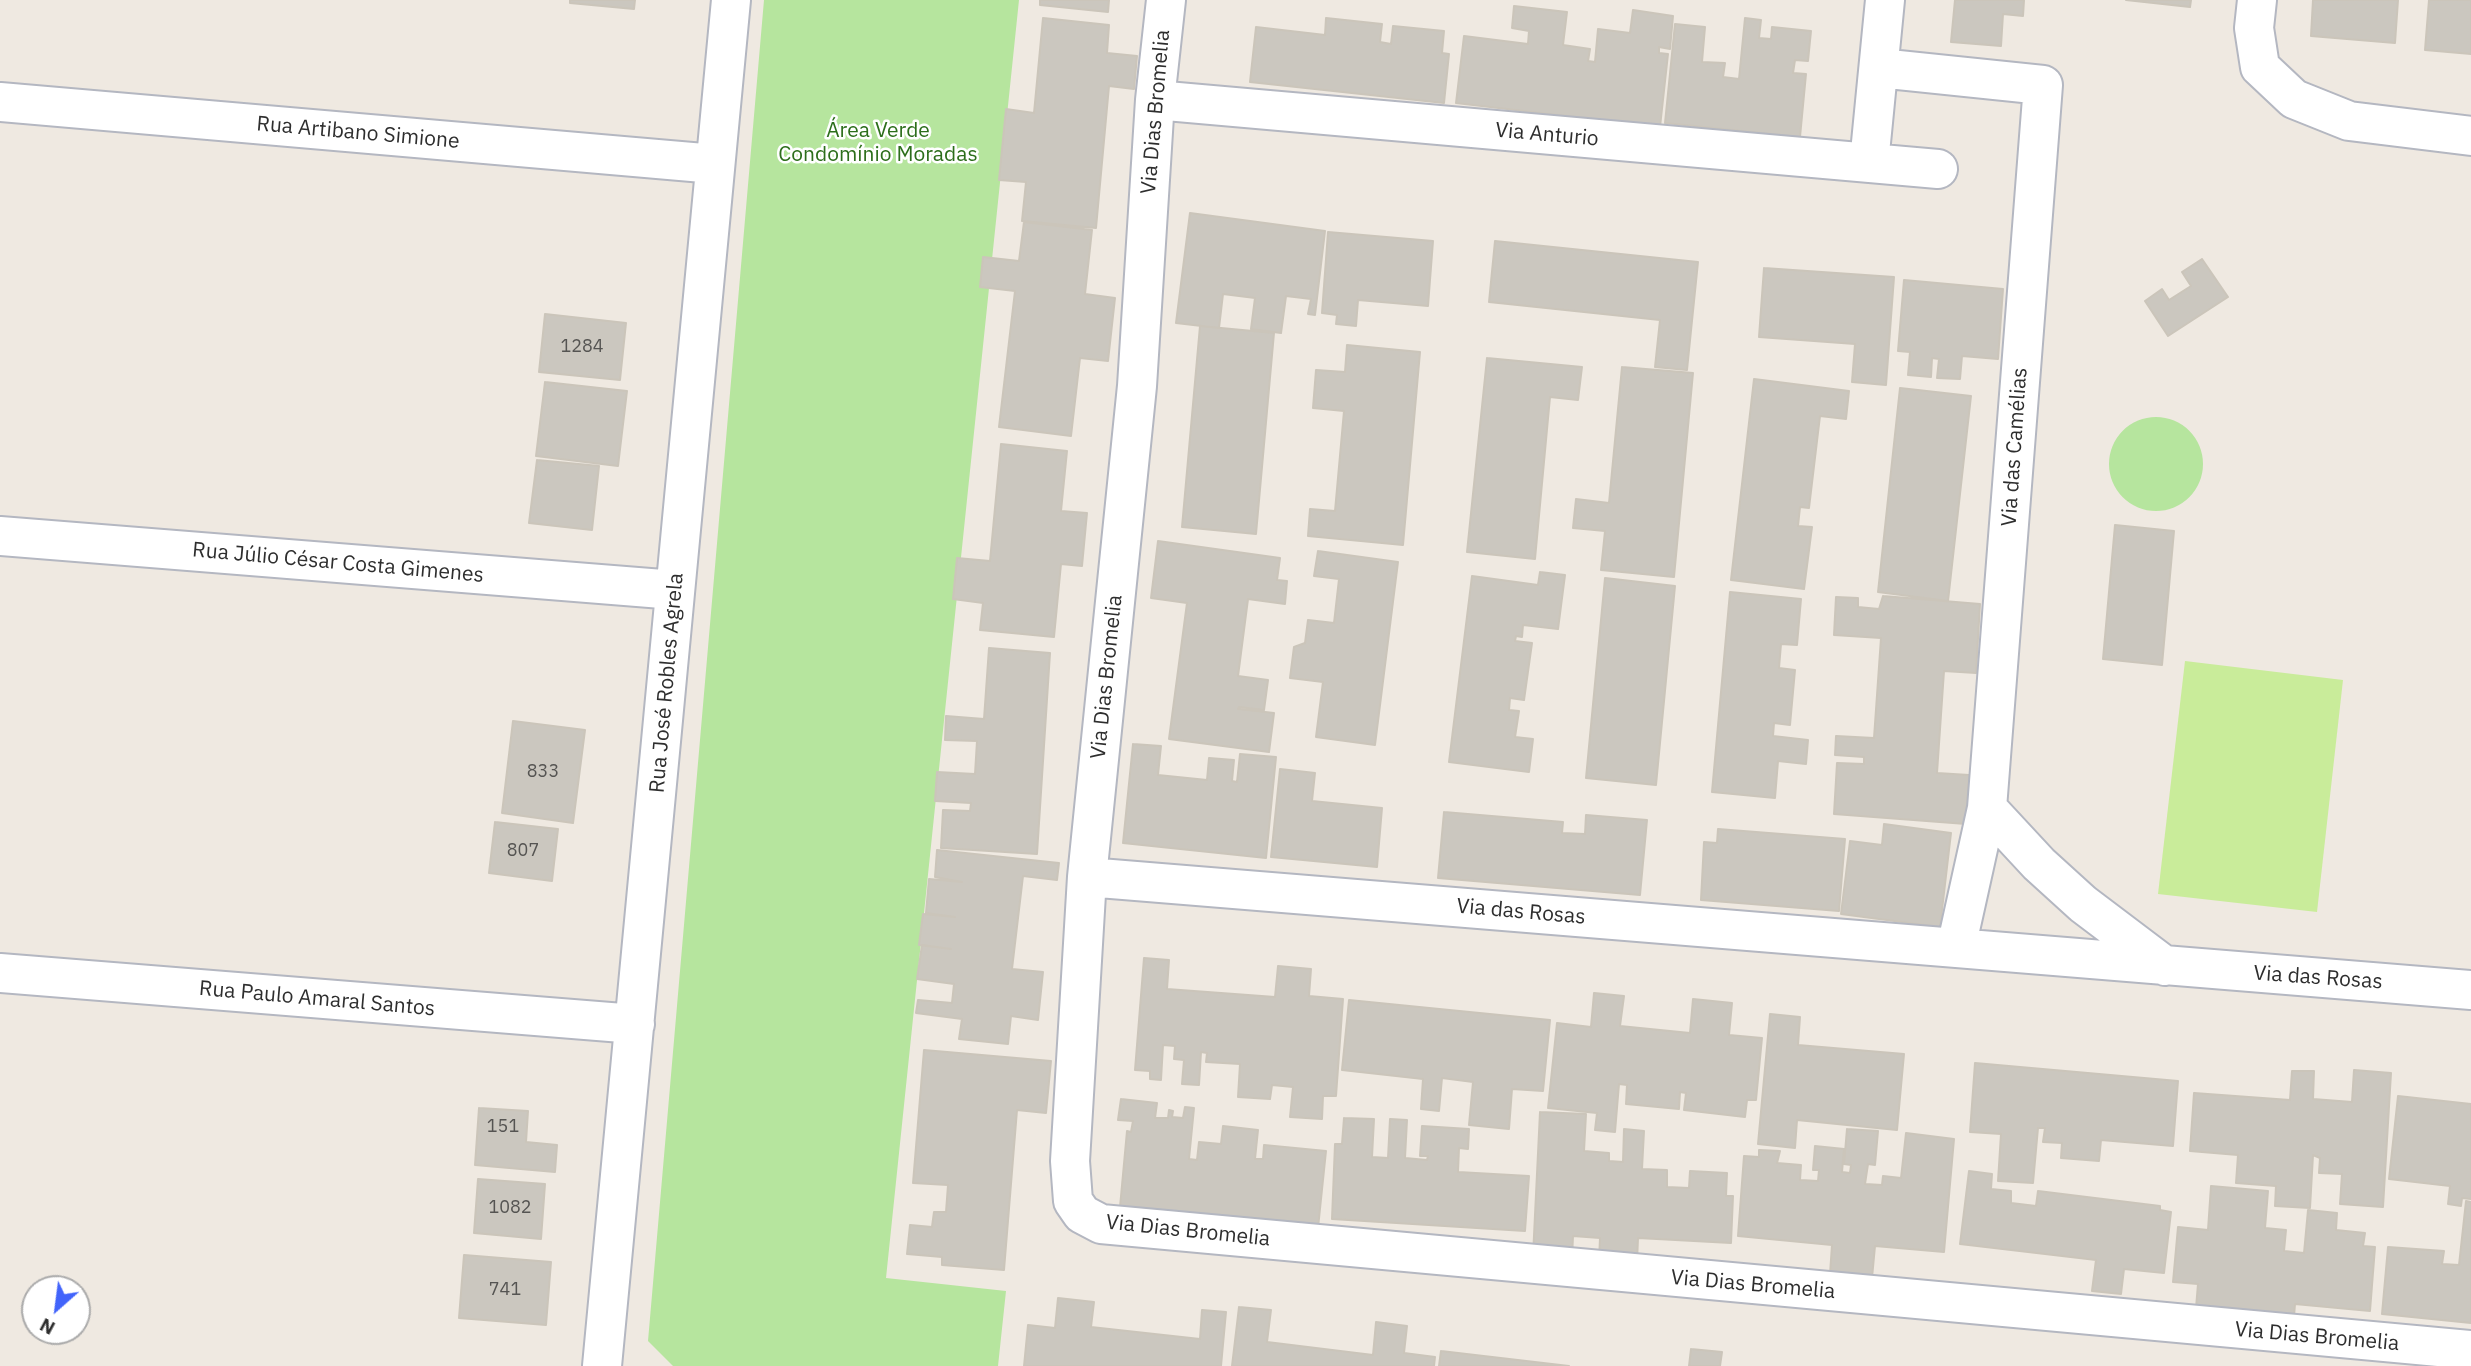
<!DOCTYPE html>
<html>
<head>
<meta charset="utf-8">
<style>
  body { margin:0 }
  #map { position:relative; width:2471px; height:1366px; overflow:hidden; background:#efe9e1; font-family:"IBM Plex Sans",sans-serif }
  canvas { display:block }
  .north { position:absolute; left:21px; top:1275px; width:70px; height:70px; box-sizing:border-box; background:#fff; border:2px solid #ababab; border-radius:50%; rotate:208deg; font-size:19px; font-weight:700; line-height:28px; text-align:center; color:#2e2e2e }
  .north::after { content:''; display:block; margin:auto; width:24px; height:32px; background:#4264fb; clip-path:polygon(50% 0,100% 100%,50% 72%,0 100%) }
</style>
</head>
<body>
<div id="map">
<canvas width="2471" height="1366"></canvas>
<div class="north">N</div>
</div>
<script>
const ctx = document.querySelector('canvas').getContext('2d');
ctx.lineJoin = 'round';
function fillPath(path, color) { ctx.fillStyle = color; ctx.fill(path, 'evenodd'); }
const shape = rows => new Path2D(rows.map(r => 'M' + r).join(''));
function trace(path, color, width, dash) { ctx.strokeStyle = color; ctx.lineWidth = width; ctx.lineCap = dash ? 'butt' : 'round'; ctx.setLineDash(dash || []); ctx.stroke(path); }
function label(font, color, halo, rows, align = 'center') {
  ctx.font = font + ' "IBM Plex Sans",sans-serif'; ctx.lineWidth = 5; ctx.setLineDash([]); ctx.textBaseline = 'middle'; ctx.strokeStyle = halo; ctx.fillStyle = color; for (const [text, x, y, turn = 0] of rows) {
    ctx.save(); ctx.translate(x, y); ctx.rotate((+turn || 0) * Math.PI / 180); ctx.textAlign = isNaN(turn) ? turn : align; if (halo) ctx.strokeText(text, 0, 0); ctx.fillText(text, 0, 0); ctx.restore();
  }
}
fillPath(shape([
  [764,0,1019,0,886,1278,1006,1291,998,1366,673,1366,648,1341],
  '2109 464a47 47 0 1 1 94 0a47 47 0 1 1-94 0Z'
]), '#b6e59e');
fillPath(shape([
  [2185,661,2343,680,2317,912,2158,894]
]), '#c9ec9a');
const building = shape([
  [570,0,635,0,634,9,570,3,570,0],
  [1040,0,1109,0,1108,12,1040,5,1040,0],
  [1955,0,2024,0,2023,16,2003,14,2001,46,1951,42,1955,0],
  [2126,0,2191,0,2190,7,2126,0],
  [2313,0,2398,0,2395,43,2311,36,2313,0],
  [2429,0,2471,0,2471,54,2425,50,2429,0],
  [1514,6,1567,12,1563,45,1590,49,1588,61,1595,62,1598,29,1630,33,1633,10,1673,16,1670,49,1659,47,1659,53,1668,54,1660,127,1456,103,1464,36,1528,44,1529,31,1512,28,1514,6],
  [1043,18,1109,25,1107,53,1137,56,1134,89,1109,86,1096,228,1022,221,1026,182,999,180,1006,109,1034,113,1043,18],
  [1326,18,1382,24,1380,42,1391,44,1393,26,1444,31,1442,53,1449,54,1444,103,1250,82,1256,27,1325,35,1326,18],
  [1745,18,1761,20,1759,38,1771,39,1772,27,1811,31,1808,61,1795,60,1793,73,1806,74,1800,137,1665,123,1675,24,1705,27,1702,62,1725,63,1723,77,1739,79,1745,18],
  [1190,213,1325,231,1315,315,1308,314,1311,299,1286,296,1281,333,1251,329,1255,298,1223,294,1219,328,1176,323,1190,213],
  [1024,222,1092,230,1085,294,1115,298,1108,361,1080,358,1071,436,999,427,1015,291,980,287,983,257,1019,261,1024,222],
  [1328,232,1433,241,1428,306,1358,300,1356,326,1336,324,1337,315,1322,313,1328,232],
  [1495,241,1698,262,1687,370,1655,367,1660,320,1489,302,1495,241],
  [2202,259,2228,297,2168,336,2145,301,2162,289,2169,300,2191,286,2182,272,2202,259],
  [1764,268,1894,277,1886,385,1852,382,1855,344,1759,337,1764,268],
  [1904,280,2003,289,1998,359,1962,356,1960,379,1937,378,1939,359,1932,358,1931,377,1908,375,1910,352,1898,351,1904,280],
  [545,314,626,323,620,380,539,372,545,314],
  [1200,326,1274,333,1256,534,1182,527,1200,326],
  [1347,345,1420,352,1403,545,1308,536,1310,509,1335,511,1344,411,1313,408,1316,370,1345,372,1347,345],
  [1487,358,1582,367,1578,400,1550,397,1535,559,1467,552,1487,358],
  [1622,367,1693,373,1674,577,1601,570,1605,531,1573,528,1576,499,1609,503,1622,367],
  [1754,379,1849,391,1846,419,1820,416,1809,508,1800,507,1798,526,1812,527,1804,589,1731,580,1754,379],
  [545,382,627,391,618,466,536,456,545,382],
  [1900,388,1971,396,1948,601,1878,592,1900,388],
  [1001,444,1067,451,1061,511,1087,513,1082,566,1061,564,1054,637,980,630,983,603,953,599,957,558,990,561,1001,444],
  [537,460,599,466,592,530,529,523,537,460],
  [2115,525,2174,531,2162,665,2103,659,2115,525],
  [1158,541,1280,558,1277,580,1287,581,1285,604,1248,599,1238,676,1268,680,1264,710,1239,707,1238,709,1274,713,1269,752,1169,739,1187,603,1151,598,1158,541],
  [1318,551,1398,562,1375,745,1316,737,1323,682,1290,678,1294,647,1305,643,1308,620,1334,623,1339,579,1314,576,1318,551],
  [1540,572,1565,575,1558,629,1523,625,1522,637,1516,636,1515,641,1532,643,1524,700,1510,698,1509,710,1519,711,1515,737,1533,739,1529,772,1449,762,1472,576,1538,585,1540,572],
  [1605,578,1675,586,1656,785,1586,778,1605,578],
  [1730,592,1801,599,1797,645,1781,644,1779,668,1795,670,1790,725,1774,723,1773,736,1808,740,1806,764,1778,761,1775,798,1712,792,1730,592],
  [1883,596,1980,604,1976,673,1944,671,1937,773,1969,775,1966,824,1834,814,1837,763,1864,764,1864,757,1835,755,1836,736,1874,738,1881,638,1834,635,1836,597,1858,598,1858,607,1879,609,1883,596],
  [989,648,1050,653,1037,854,941,848,943,810,970,811,971,803,935,801,937,772,975,774,977,741,945,740,946,716,984,719,989,648],
  [513,721,585,730,573,823,502,813,513,721],
  [1133,744,1161,746,1158,775,1207,780,1209,758,1234,760,1232,781,1237,782,1240,754,1276,757,1266,858,1123,843,1133,744],
  [1280,769,1315,773,1312,801,1382,808,1377,867,1271,857,1280,769],
  [1444,812,1563,822,1562,833,1585,834,1586,815,1647,820,1640,895,1438,878,1444,812],
  [495,822,558,829,552,881,489,873,495,822],
  [1884,824,1951,833,1940,927,1841,914,1850,841,1882,845,1884,824],
  [1718,829,1845,839,1839,911,1701,900,1704,842,1717,843,1718,829],
  [937,850,1059,863,1057,880,1023,876,1012,969,1043,972,1038,1020,1011,1016,1008,1044,959,1039,962,1019,916,1013,918,1000,952,1003,954,984,917,979,922,945,951,949,919,945,923,914,955,917,926,913,929,879,962,882,935,877,937,850],
  [1144,958,1169,960,1167,989,1275,997,1278,966,1311,969,1309,996,1343,999,1336,1096,1323,1096,1322,1119,1290,1117,1293,1087,1272,1085,1270,1099,1238,1097,1240,1064,1206,1062,1207,1053,1201,1052,1199,1085,1182,1084,1184,1060,1174,1059,1175,1046,1163,1045,1161,1080,1150,1079,1150,1071,1135,1070,1144,958],
  [1594,993,1624,996,1620,1026,1690,1033,1693,999,1732,1003,1729,1035,1762,1038,1756,1100,1747,1100,1745,1117,1684,1110,1686,1093,1680,1092,1679,1109,1626,1104,1627,1085,1619,1084,1615,1132,1595,1130,1597,1113,1548,1108,1557,1023,1591,1027,1594,993],
  [1349,1000,1550,1020,1543,1091,1512,1089,1509,1129,1469,1125,1473,1082,1442,1078,1439,1111,1421,1109,1423,1079,1342,1070,1349,1000],
  [1770,1014,1800,1017,1798,1045,1904,1054,1897,1130,1797,1120,1795,1148,1758,1144,1770,1014],
  [924,1050,1051,1061,1046,1113,1017,1110,1004,1270,942,1265,942,1257,907,1254,910,1225,932,1227,934,1212,946,1212,948,1185,913,1183,924,1050],
  [1975,1063,2178,1081,2173,1146,2101,1140,2099,1161,2061,1158,2062,1143,2043,1142,2045,1128,2038,1128,2033,1183,1998,1181,2001,1134,1970,1132,1975,1063],
  [2354,1070,2391,1073,2383,1207,2340,1204,2342,1174,2319,1173,2320,1158,2313,1155,2310,1208,2275,1206,2276,1186,2236,1183,2238,1155,2190,1151,2194,1093,2290,1100,2292,1071,2314,1071,2313,1099,2352,1102,2354,1070],
  [2398,1096,2471,1104,2471,1199,2462,1198,2461,1206,2448,1204,2450,1186,2389,1179,2398,1096],
  [1121,1099,1157,1103,1155,1118,1168,1118,1169,1110,1173,1111,1172,1117,1183,1118,1185,1107,1194,1108,1189,1159,1197,1160,1199,1142,1221,1144,1223,1126,1258,1130,1255,1159,1263,1159,1264,1145,1326,1151,1318,1228,1120,1207,1127,1131,1131,1132,1133,1121,1118,1120,1121,1099],
  [479,1108,528,1111,526,1142,557,1145,555,1172,475,1165,479,1108],
  [1540,1112,1586,1114,1584,1151,1609,1153,1609,1161,1623,1162,1624,1129,1644,1131,1642,1169,1667,1170,1667,1187,1689,1188,1690,1171,1727,1173,1726,1196,1733,1196,1731,1243,1638,1238,1637,1262,1599,1261,1600,1238,1573,1236,1572,1258,1533,1256,1540,1112],
  [1344,1118,1374,1119,1372,1157,1388,1158,1390,1119,1407,1120,1405,1158,1427,1160,1428,1156,1420,1156,1422,1126,1469,1129,1468,1149,1459,1148,1458,1172,1529,1176,1525,1231,1332,1219,1335,1144,1342,1144,1344,1118],
  [1847,1129,1878,1131,1875,1165,1868,1164,1865,1184,1882,1185,1883,1176,1901,1178,1906,1133,1954,1139,1944,1252,1875,1246,1872,1278,1830,1274,1832,1245,1738,1236,1744,1156,1759,1157,1759,1150,1780,1151,1777,1163,1801,1165,1800,1180,1818,1181,1819,1170,1813,1170,1815,1146,1844,1149,1842,1172,1850,1173,1851,1165,1844,1164,1847,1129],
  [1969,1171,1992,1174,1991,1189,2011,1191,2011,1203,2036,1206,2038,1191,2160,1206,2160,1210,2171,1212,2164,1273,2124,1269,2121,1294,2092,1291,2096,1260,1960,1244,1969,1171],
  [478,1179,545,1184,541,1239,474,1233,478,1179],
  [2211,1186,2268,1191,2265,1228,2286,1230,2284,1251,2304,1253,2308,1210,2337,1213,2336,1230,2365,1233,2363,1246,2375,1247,2370,1311,2295,1304,2293,1329,2195,1320,2198,1284,2173,1282,2178,1227,2208,1230,2211,1186],
  [2466,1201,2471,1202,2471,1323,2382,1314,2388,1247,2444,1251,2442,1264,2459,1265,2466,1201],
  [464,1255,551,1262,546,1325,459,1318,464,1255],
  [1058,1298,1094,1302,1091,1327,1200,1339,1202,1310,1226,1312,1221,1366,1024,1366,1028,1325,1055,1328,1058,1298],
  [1239,1307,1271,1310,1267,1342,1373,1355,1376,1322,1407,1326,1404,1353,1435,1357,1434,1366,1232,1366,1239,1307],
  [1691,1349,1722,1352,1720,1366,1689,1366,1691,1349],
  [1441,1351,1569,1366,1439,1366,1441,1351]
]);
fillPath(building, '#cbc7bf');
trace(building, '#cbc5ba', 2);
const minor = shape([
  [1166,0,1155,100,1137,386,1087,877,1070,1161,1073,1201,1082,1214,1101,1224,2471,1350],
  [2257,0,2254,28,2260,67,2294,99,2349,121,2471,136],
  [1879,68,2043,85,1987,808,1956,948],
  [1155,100,1938,169],
  [0,102,715,164],
  [1869,163,1885,0],
  [0,536,675,590],
  [1987,808,2039,864,2083,904,2165,966],
  [1087,877,2471,990],
  [0,973,635,1024],
  [602,1366,731,0]
]);
trace(minor, '#b4b7c1', 42);
trace(minor, '#fff', 38);
label('18px', '#555452', null, [
  ["1284",582,347],
  ["833",543,772],
  ["807",523,851],
  ["151",503,1127],
  ["1082",510,1208],
  ["741",505,1290]
]);
label('21px', '#2e2e2e', '#fff', [
  ["Via Dias Bromelia",1156,112,-85],
  ["Rua Artibano Simione",358,133,5],
  ["Via Anturio",1547,135,5],
  ["Via das Camélias",2015,447,-86],
  ["Rua Júlio César Costa Gimenes",338,563,5],
  ["Via Dias Bromelia",1107,677,-84],
  ["Rua José Robles Agrela",667,683,-85],
  ["Via das Rosas",1521,912,5],
  ["Via das Rosas",2318,978,4],
  ["Rua Paulo Amaral Santos",317,999,5],
  ["Via Dias Bromelia",1188,1231,6],
  ["Via Dias Bromelia",1753,1285,5],
  ["Via Dias Bromelia",2317,1337,5]
]);
label('21px', '#2c6e1b', '#fff', [
  ["Área Verde",878,131],
  ["Condomínio Moradas",878,155]
]);
</script>
</body>
</html>
